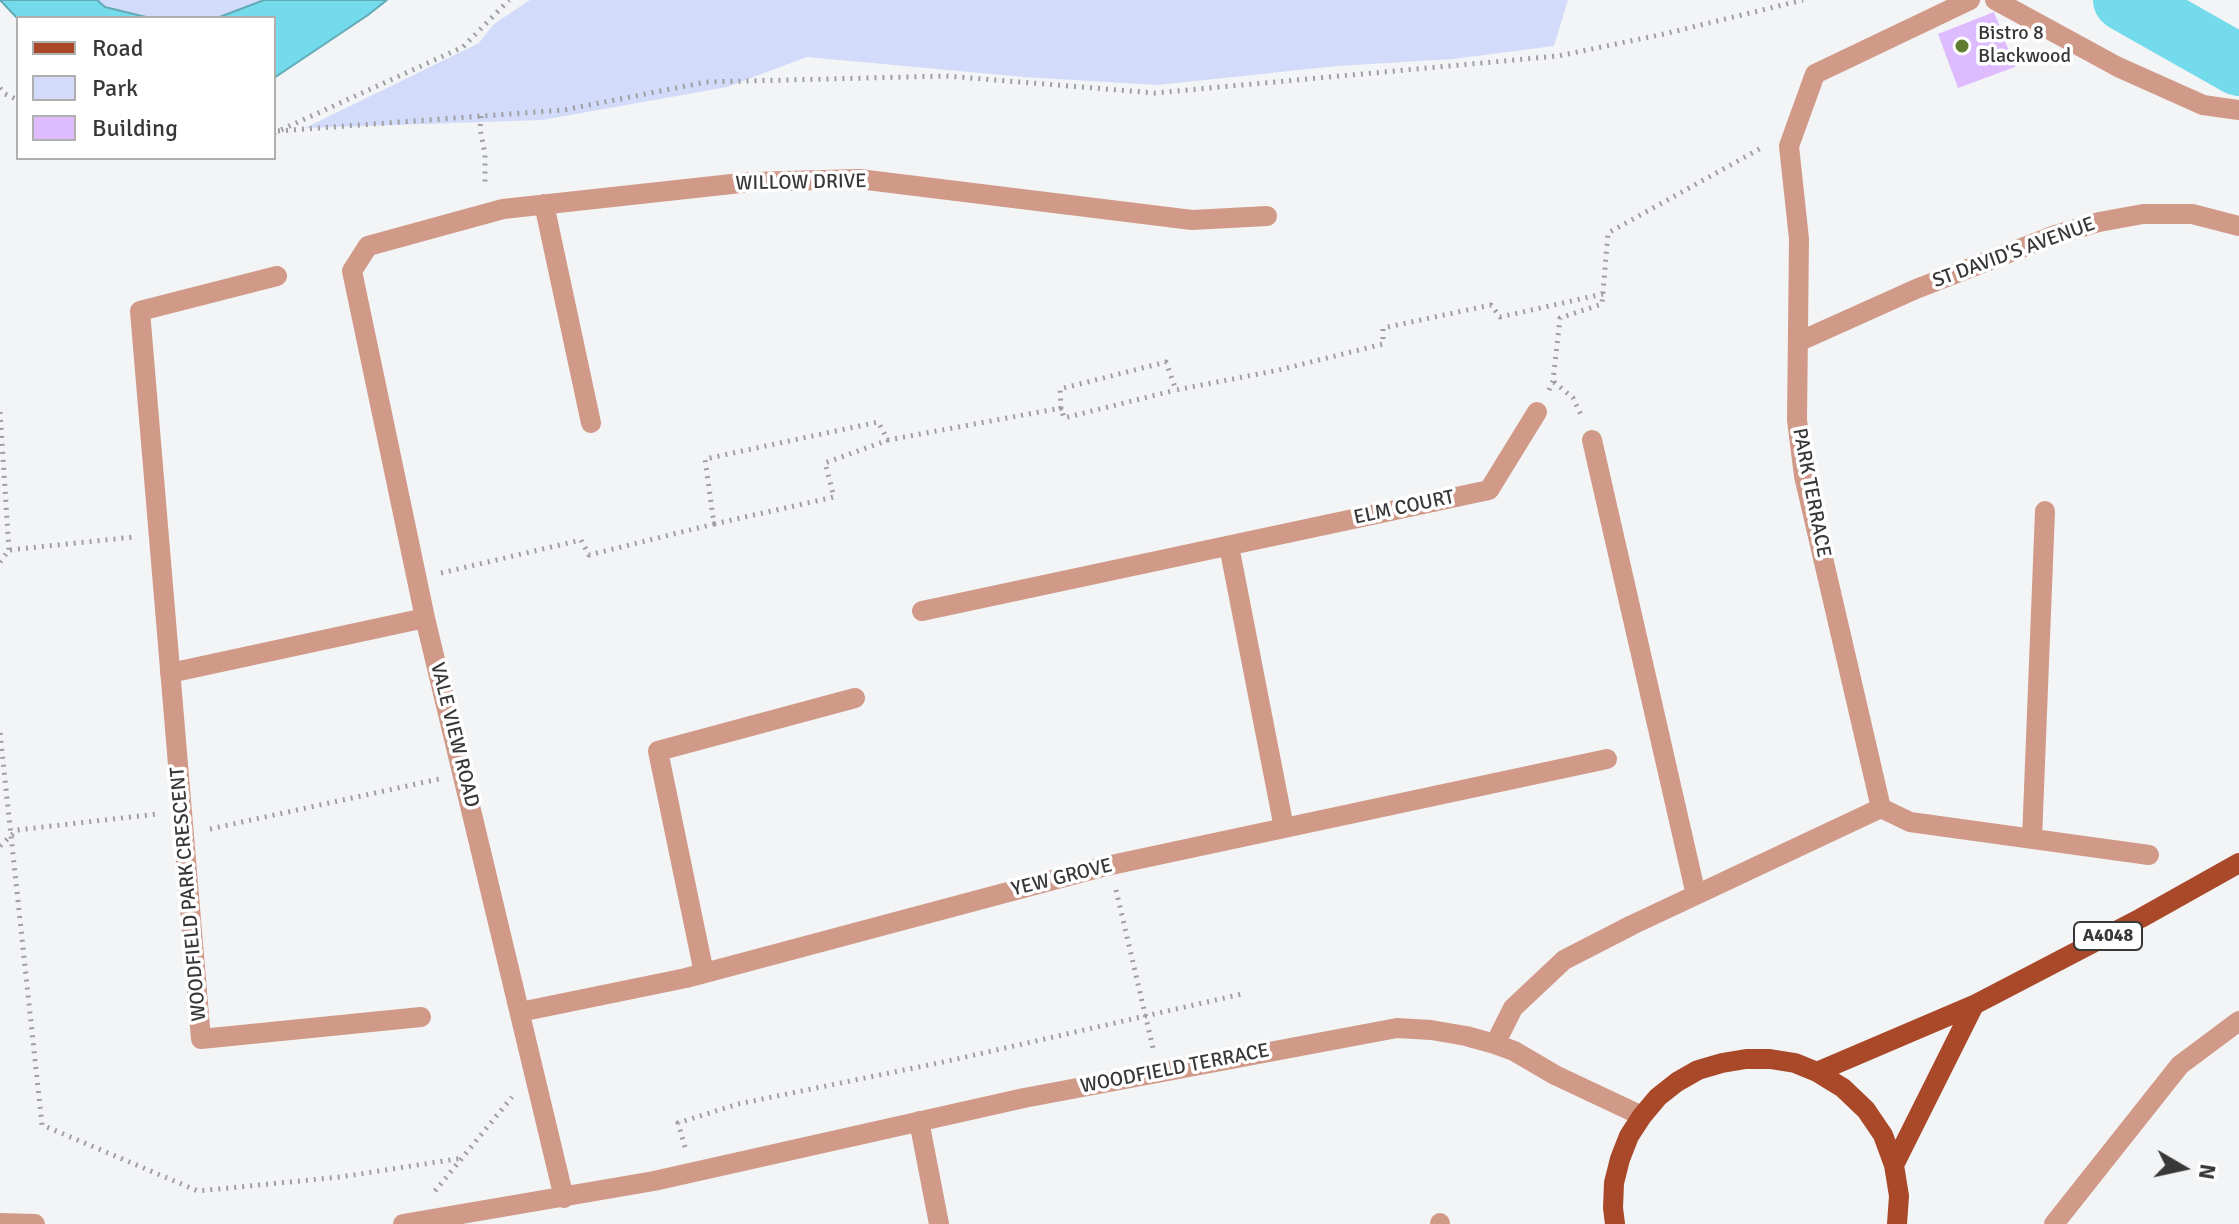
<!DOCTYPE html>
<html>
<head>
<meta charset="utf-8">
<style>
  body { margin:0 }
  #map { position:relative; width:2239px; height:1224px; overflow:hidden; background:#f3f4f6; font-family:Signika,sans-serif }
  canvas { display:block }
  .legend { position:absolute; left:16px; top:16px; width:260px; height:144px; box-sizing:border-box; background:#fff; border:2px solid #afafb0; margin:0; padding:10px 14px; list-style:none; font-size:24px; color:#383839 }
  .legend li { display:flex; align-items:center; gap:16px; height:40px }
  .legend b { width:40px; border:2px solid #afafb0 }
  .north { position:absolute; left:2143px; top:1128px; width:80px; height:80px; -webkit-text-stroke:6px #fff; paint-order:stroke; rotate:99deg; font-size:22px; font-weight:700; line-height:32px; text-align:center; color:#383839 }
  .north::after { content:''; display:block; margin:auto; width:28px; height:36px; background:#383839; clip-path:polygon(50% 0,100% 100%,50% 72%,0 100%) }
</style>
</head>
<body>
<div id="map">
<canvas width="2239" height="1224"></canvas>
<ul class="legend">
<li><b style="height:10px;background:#a94929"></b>Road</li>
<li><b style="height:22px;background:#d2dbf9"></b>Park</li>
<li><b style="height:22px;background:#debbfe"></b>Building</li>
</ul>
<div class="north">N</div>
</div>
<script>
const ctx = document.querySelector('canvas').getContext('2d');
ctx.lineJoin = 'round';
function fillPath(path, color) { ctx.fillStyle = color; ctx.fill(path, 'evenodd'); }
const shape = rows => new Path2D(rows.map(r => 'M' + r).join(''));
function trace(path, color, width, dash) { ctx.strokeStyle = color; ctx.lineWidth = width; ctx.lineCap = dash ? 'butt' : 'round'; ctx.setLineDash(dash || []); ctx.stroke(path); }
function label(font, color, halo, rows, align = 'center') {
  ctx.font = font + ' Signika,sans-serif'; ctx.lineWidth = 7; ctx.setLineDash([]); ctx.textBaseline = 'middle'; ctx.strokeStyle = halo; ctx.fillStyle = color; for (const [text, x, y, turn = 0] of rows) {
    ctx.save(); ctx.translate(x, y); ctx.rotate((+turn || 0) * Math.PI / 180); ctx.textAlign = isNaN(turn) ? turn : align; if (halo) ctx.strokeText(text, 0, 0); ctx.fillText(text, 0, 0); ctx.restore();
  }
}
fillPath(shape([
  [97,0,264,0,217,18,150,18,105,7],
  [530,0,1568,0,1554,46,1453,59,1337,66,1157,85,1024,77,807,57,727,87,542,120,305,128,479,43,494,24]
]), '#d2dbf9');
const water = shape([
  [0,0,97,0,105,7,150,18,18,19,0,0],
  [264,0,387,0,368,15,274,78,274,18,217,18,264,0]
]);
fillPath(water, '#73dbeb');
trace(water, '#61aab6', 2);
trace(shape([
  [2124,0,2239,65]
]), '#73dbeb', 62);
fillPath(shape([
  [1994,12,2015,67,1958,88,1938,34]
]), '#debbfe');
trace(shape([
  [0,88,5,94,18,100],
  [481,116,480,129,485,154,485,187],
  [278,131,564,110,706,82,946,76,1155,93,1558,56,1664,34,1803,0],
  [274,133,463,47,509,0],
  [1554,382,1573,398,1582,417],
  [1549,390,1553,381,1560,318,1602,304,1608,233,1763,147],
  [1059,409,1061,408,1064,418,1176,390],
  [0,412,9,550],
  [714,524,834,497,825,463,891,439],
  [0,562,9,550,134,537],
  [441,573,581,540,589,555,714,524,705,459,878,422,888,440,1061,408,1060,389,1166,362,1176,390,1279,370,1383,344,1383,328,1491,305,1500,317,1603,294],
  [0,733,42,1125,198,1191,340,1177,463,1158],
  [210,829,439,779],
  [0,846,17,830,157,814],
  [1116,890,1153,1048],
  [685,1147,678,1123,738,1104,948,1061,1242,994],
  [435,1191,512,1097]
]), '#9f9fa1', 5, [2, 6]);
trace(shape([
  [1970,0,1815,74,1789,146,1799,239,1797,420,1804,476,1881,808,1910,822,2149,855],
  [1995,0,2118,67,2203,105,2239,110],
  [544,204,591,423],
  [277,276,140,311,201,1039,421,1017],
  [1798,342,1916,289,2055,235,2099,222,2143,214,2192,214,2239,226],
  [1592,440,1696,895],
  [1229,546,1284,828],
  [922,611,1489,490,1537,412],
  [170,673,425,618],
  [2032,839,2045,511],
  [704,973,658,751,855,698],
  [520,1012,686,978,1102,867,1607,759],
  [1495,1044,1514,1051,1555,1075,1642,1116],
  [919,1121,939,1224],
  [564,1198,425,618,352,271,368,246,503,209,750,182,859,179,1192,220,1267,216],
  [0,1223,35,1224],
  [1440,1223,1440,1224],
  [403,1224,654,1181,1024,1098,1397,1028,1431,1030,1466,1036,1495,1044,1513,1008,1564,960,1632,925,1881,808],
  [2054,1224,2180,1065,2239,1021]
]), '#d19a88', 20);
trace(shape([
  [1817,1072,1974,1005,2141,918,2239,863],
  [1894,1165,1974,1005],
  [1615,1224,1613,1208,1614,1183,1620,1159,1629,1136,1642,1116,1658,1097,1677,1082,1698,1070,1722,1063,1746,1059,1770,1059,1795,1063,1817,1072,1843,1088,1866,1110,1883,1135,1894,1165,1899,1196,1897,1224]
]), '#a94929', 20);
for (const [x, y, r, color] of [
  [1962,46,8,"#5f7c31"]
]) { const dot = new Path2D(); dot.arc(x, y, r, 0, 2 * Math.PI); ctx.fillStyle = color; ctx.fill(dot); trace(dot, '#fff', 3); }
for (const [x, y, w] of [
  [2108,936,68]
]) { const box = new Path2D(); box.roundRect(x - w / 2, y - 14, w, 28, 6); ctx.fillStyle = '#fff'; ctx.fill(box); trace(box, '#383839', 2); }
label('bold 18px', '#383839', null, [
  ["A4048",2108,936]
]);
label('20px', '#383839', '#fff', [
  ["Bistro 8",1978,34],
  ["Blackwood",1978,57]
], 'left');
label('20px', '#383839', '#fff', [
  ["WILLOW DRIVE",801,183,-1],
  ["ST DAVID'S AVENUE",2014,253,-20],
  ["PARK TERRACE",1811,493,79],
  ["ELM COURT",1404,508,-12],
  ["VALE VIEW ROAD",454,735,76],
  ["YEW GROVE",1062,878,-14],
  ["WOODFIELD PARK CRESCENT",189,894,-95],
  ["WOODFIELD TERRACE",1175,1069,-11]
]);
</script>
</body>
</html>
